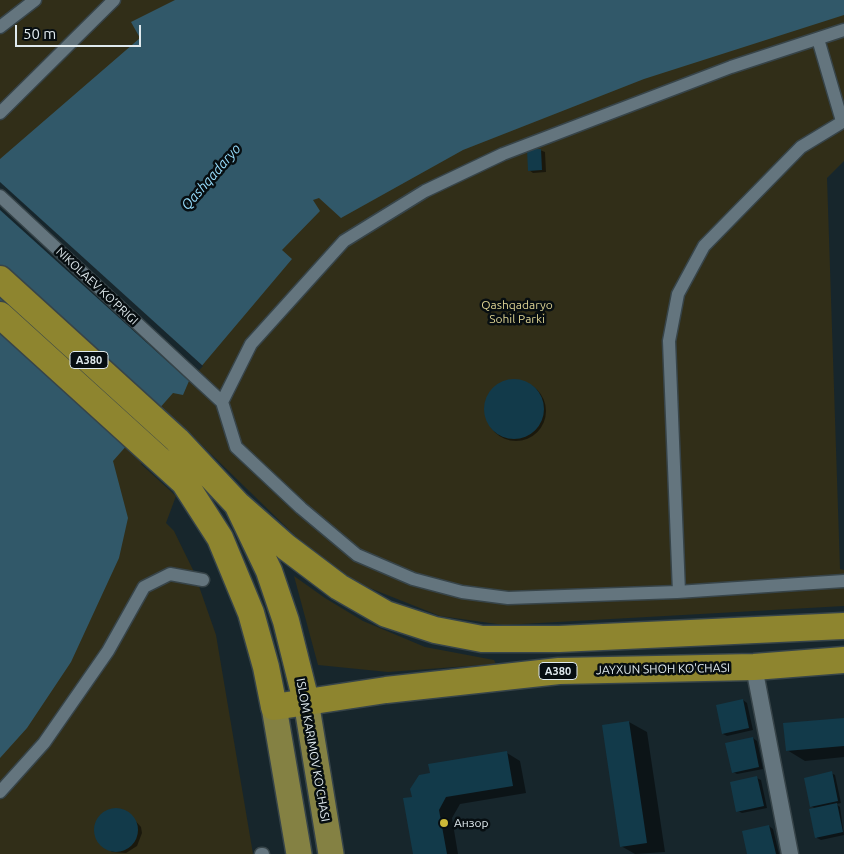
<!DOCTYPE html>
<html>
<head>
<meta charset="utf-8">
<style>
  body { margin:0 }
  #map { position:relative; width:844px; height:854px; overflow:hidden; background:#17262c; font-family:Ubuntu,sans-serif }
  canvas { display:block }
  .scale { position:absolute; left:15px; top:25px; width:126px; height:22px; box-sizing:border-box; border:2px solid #e0eaee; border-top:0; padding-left:6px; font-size:15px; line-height:18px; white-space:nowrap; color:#e0eaee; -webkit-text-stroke:4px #070e11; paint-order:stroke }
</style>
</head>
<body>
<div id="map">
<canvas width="844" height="854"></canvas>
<div class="scale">50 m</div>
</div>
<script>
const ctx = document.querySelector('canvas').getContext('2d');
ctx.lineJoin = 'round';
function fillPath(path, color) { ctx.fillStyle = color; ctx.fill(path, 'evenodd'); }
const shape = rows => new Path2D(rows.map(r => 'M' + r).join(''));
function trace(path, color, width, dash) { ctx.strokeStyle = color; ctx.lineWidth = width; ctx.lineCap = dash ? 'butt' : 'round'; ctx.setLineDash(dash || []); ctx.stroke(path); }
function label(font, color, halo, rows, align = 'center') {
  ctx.font = font + ' Ubuntu,sans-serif'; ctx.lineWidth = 5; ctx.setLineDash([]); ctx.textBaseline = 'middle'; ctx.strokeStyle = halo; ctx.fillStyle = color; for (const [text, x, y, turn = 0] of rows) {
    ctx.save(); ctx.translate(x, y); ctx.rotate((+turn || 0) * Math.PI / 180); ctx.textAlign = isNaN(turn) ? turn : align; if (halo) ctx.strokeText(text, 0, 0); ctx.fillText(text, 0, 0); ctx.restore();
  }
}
fillPath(shape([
  [0,0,844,0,844,161,827,178,840,569,844,570,844,606,504,625,440,616,362,585,314,554,179,423,141,464,176,496,166,523,174,531,194,572,216,635,253,854,0,854],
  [294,576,325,598,363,621,425,647,494,660,496,664,388,672,318,665]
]), '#312e18');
fillPath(shape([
  [175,0,844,0,844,15,644,79,463,150,341,218,319,198,313,200,320,211,282,250,292,259,189,381,183,395,173,393,113,461,128,518,119,558,71,662,27,728,0,758,0,159,140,38,131,22]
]), '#315869');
fillPath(shape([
  [0,182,203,366,189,381,0,210]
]), '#17262c');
fillPath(shape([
  [540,150,545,152,546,172,533,173,529,170],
  '486 411a30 30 0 1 1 60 0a30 30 0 1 1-60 0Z',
  [743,700,747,703,753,730,727,736,723,734],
  [844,719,844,757,805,761,787,750],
  [629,722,647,732,665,852,635,854,621,846],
  [753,738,757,741,763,769,737,774,733,772],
  [507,753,520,761,526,793,460,804,452,818,458,854,415,854,413,798],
  [831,773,835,775,841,803,836,804,840,807,844,835,821,840,817,838,816,809,811,806],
  [757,778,761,780,767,808,742,813,738,811],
  [109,810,122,810,128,813,141,827,142,833,137,846,126,853,112,852,97,839,95,825,98,819],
  [769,826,773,829,779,854,748,854]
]), '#0007');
fillPath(shape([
  [527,149,541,149,542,170,528,171],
  '484 409a30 30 0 1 1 60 0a30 30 0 1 1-60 0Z',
  [743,699,749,728,722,734,716,705],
  [844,718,844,746,786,751,783,723],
  [629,721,647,843,620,847,602,725],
  [753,737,759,767,732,773,725,743],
  [507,751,513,786,446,797,439,810,447,854,413,854,403,798,412,797,410,789,419,775,430,773,428,764],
  [832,771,838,801,810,807,804,778],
  [757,776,764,806,736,812,730,782],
  [837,803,843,832,815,838,809,809],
  '94 830a22 22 0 1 1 44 0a22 22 0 1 1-44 0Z',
  [769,825,776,854,747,854,742,831]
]), '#123a4a');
const pedestrian = shape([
  [0,27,35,0],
  [818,39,842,121],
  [0,113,114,0],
  [0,196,222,402,236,447,301,508,357,555,413,579,462,592,508,598,677,592,844,581],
  [222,402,251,344,344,241,425,191,503,154,731,67,844,30],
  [679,592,669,341,678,294,704,246,801,147,844,121],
  [0,792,44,743,108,651,144,587,170,574,203,580],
  [261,854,263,854]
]);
const minor = shape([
  [754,667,790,854]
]);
const primary = shape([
  [306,701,331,854],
  [274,707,299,854]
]);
const trunk = shape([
  [0,279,177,440,237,504,269,571,286,621,306,701],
  [0,315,184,482,220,538,251,613,266,667,274,707,386,690,559,671,754,667,844,660],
  [237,504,286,547,339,587,386,614,435,630,482,639,559,639,844,626]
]);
trace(pedestrian, '#374449', 15);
trace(minor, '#374449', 19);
trace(primary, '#374449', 28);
trace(trunk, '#374449', 29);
trace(pedestrian, '#64757e', 12);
trace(minor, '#64757e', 16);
trace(primary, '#848143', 25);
trace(trunk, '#8e852f', 26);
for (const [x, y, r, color] of [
  [444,823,5,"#cdb938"]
]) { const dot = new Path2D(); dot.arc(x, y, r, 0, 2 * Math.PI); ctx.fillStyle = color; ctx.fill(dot); trace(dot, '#070e11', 2); }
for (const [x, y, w] of [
  [89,360,38],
  [558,671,38]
]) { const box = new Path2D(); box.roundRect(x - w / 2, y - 8.5, w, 17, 4); ctx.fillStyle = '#070e11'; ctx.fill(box); trace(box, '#e0eaee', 1); }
label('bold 11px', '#e0eaee', null, [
  ["A380",89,360],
  ["A380",558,671]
]);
label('12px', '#e0eaee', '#070e11', [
  ["NIKOLAEV KO‘PRIGI",97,286,43],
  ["JAYXUN SHOH KO'CHASI",663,669,-1],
  ["ISLOM KARIMOV KO‘CHASI",313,750,80]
]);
label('12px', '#dcd293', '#070e11', [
  ["Qashqadaryo",517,305],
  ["Sohil Parki",517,319]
]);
label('12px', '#e0eaee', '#070e11', [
  ["Анзор",454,823]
], 'left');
label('italic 14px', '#97ddfc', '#070e11', [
  ["Qashqadaryo",211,177,-49]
]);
</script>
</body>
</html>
